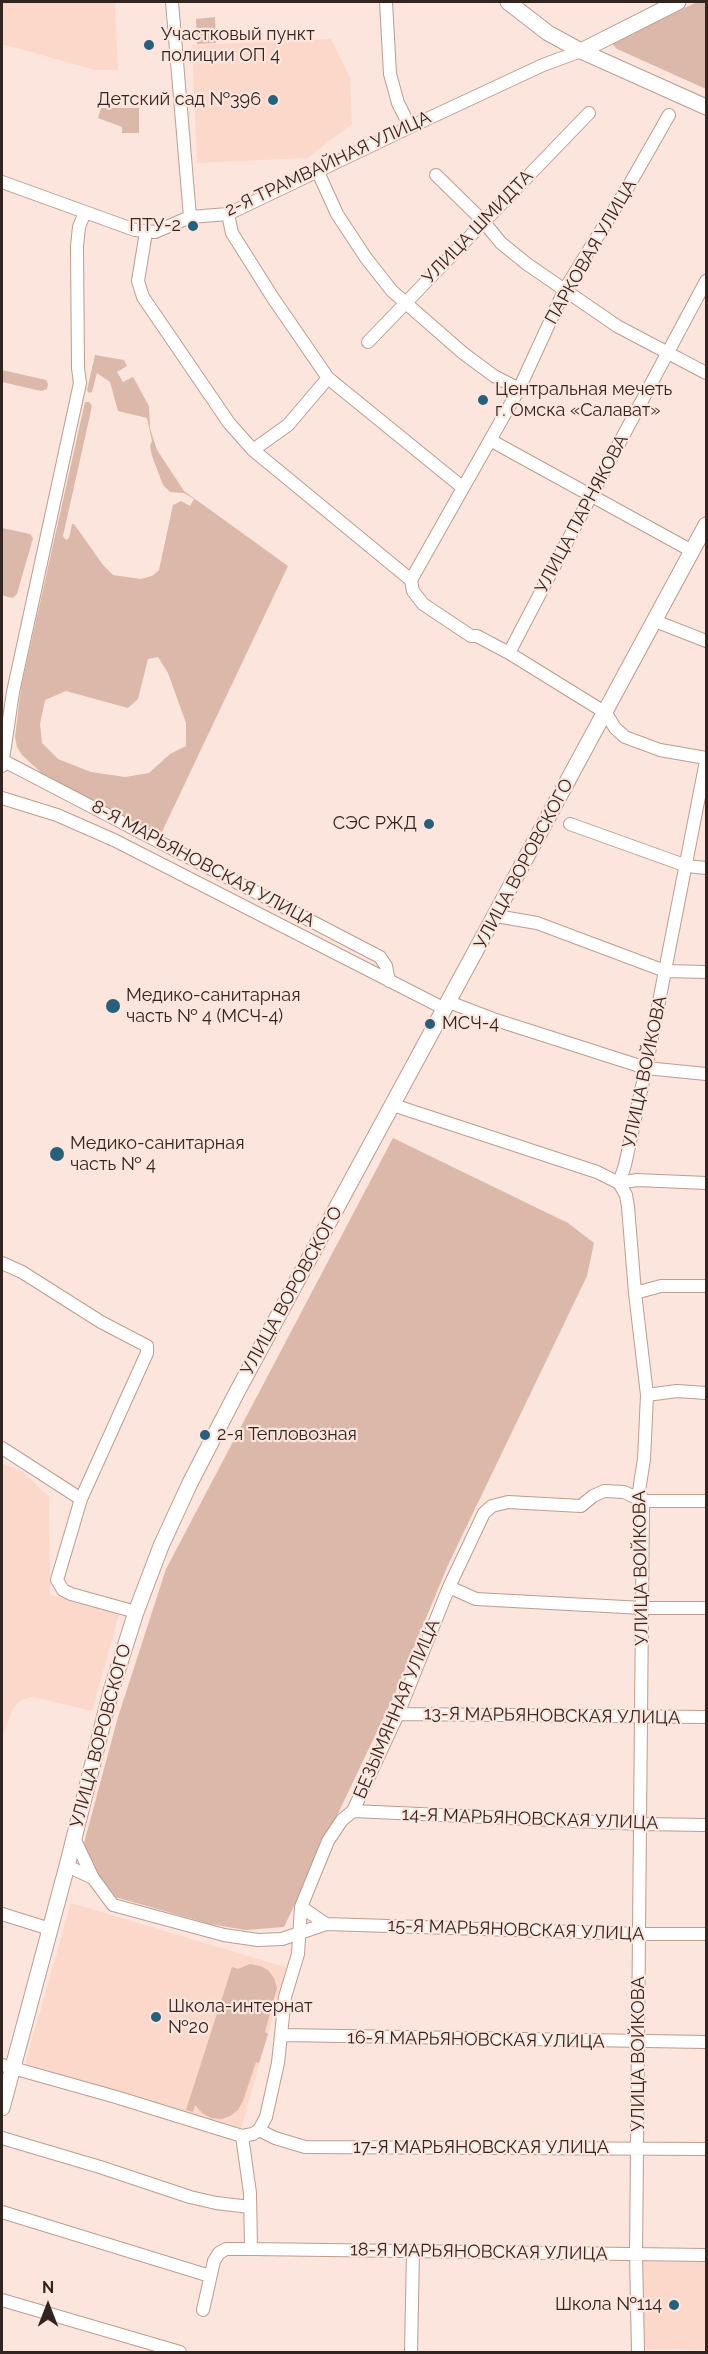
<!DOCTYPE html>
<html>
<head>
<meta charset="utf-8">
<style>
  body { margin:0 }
  #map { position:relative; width:708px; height:2354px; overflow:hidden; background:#fce5dd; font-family:Raleway,sans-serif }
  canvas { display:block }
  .frame { position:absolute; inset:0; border:3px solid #322520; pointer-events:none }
  .north { position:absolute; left:18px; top:2276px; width:60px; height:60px; -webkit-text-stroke:4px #fce5dd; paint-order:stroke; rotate:0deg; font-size:16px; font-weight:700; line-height:24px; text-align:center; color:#322520 }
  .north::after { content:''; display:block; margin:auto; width:21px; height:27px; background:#322520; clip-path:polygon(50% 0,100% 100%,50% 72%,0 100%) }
</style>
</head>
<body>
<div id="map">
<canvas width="708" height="2354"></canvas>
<div class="frame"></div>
<div class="north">N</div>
</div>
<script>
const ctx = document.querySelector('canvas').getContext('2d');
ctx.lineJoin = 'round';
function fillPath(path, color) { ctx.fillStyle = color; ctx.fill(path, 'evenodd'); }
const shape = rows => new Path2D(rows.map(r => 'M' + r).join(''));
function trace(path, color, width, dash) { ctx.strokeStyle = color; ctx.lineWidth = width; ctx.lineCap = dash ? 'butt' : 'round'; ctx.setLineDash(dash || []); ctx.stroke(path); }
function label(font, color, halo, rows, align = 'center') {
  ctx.font = font + ' Raleway,sans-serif'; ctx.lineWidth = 4.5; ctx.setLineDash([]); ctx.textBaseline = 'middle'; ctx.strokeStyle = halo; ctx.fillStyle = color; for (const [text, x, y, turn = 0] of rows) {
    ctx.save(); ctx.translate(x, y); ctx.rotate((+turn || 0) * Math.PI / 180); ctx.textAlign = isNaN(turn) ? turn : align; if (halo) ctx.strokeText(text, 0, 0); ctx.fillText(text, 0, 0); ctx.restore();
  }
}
fillPath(shape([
  [2,2,115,2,118,70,95,70,2,44],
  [331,39,350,77,352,124,307,158,197,163,192,45],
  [2,1463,23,1472,49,1497,50,1595,120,1611,92,1711,33,1697,21,1700,13,1709,2,1738],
  [71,1903,285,1967,286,1970,241,2129,25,2064],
  [643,2261,706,2262,706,2350,641,2349]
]), '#fcd8ca');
fillPath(shape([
  [697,2,706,2,706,89,617,49,611,43],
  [215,17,216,43,197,44,196,19],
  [101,108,139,108,139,133,122,133,122,127,98,118],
  [95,355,124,360,127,366,117,372,123,382,133,377,149,406,150,428,157,450,184,491,288,566,160,836,48,779,22,755,17,747,15,737,21,688,85,402,89,402,92,406,63,536,66,540,69,538,72,524,74,524,103,565,113,575,141,579,152,576,159,570,173,505,181,501,190,506,194,499,184,493,170,492,163,485,152,456,150,446,152,441,147,418,118,411,110,382,97,373,92,392,89,393,87,390],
  [158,657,168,673,186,723,186,746,170,754,149,773,125,777,91,772,58,759,42,743,40,724,45,700,66,691,128,708,138,699,148,659],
  [2,370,46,380,48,384,47,389,41,391,2,382],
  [2,528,30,534,33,538,17,594,13,598,4,596,2,592],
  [393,1138,568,1223,594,1243,587,1276,448,1565,393,1698,284,1927,246,1930,210,1924,108,1895,90,1861,84,1843,118,1717,166,1569],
  [250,1964,260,1966,268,1970,274,1978,277,1988,265,2032,268,2034,259,2063,256,2062,243,2101,238,2110,230,2116,221,2119,211,2118,202,2113,195,2105,193,2112,186,2110,232,1967,238,1969]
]), '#dbb8aa');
const minor = shape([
  [172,2,190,217],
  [386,2,390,74,398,103,410,127],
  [318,172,337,214,366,258,392,291,463,353,494,376,519,389],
  [436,175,483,221,501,243,527,264,617,326,706,373],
  [2,182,135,230,155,232,190,217,228,214,410,127,543,65,581,51],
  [228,214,232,233,273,298,328,378,462,487],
  [146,232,138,281,143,297,229,423,253,450,411,580,413,591,423,604,471,636,477,636,509,653,606,713,615,728,625,737,660,750,706,758],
  [368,342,589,113],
  [490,440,692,551],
  [253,450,288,425,328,378],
  [411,580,519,389,565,289,628,187,669,115],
  [655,621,706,641],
  [509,653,591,496,706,281],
  [2,760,380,957,386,966,389,981],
  [2,766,13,692,80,383,78,368,77,246,79,227,85,212],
  [2,798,57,815,114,840,445,1009],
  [570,824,687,866,706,868],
  [496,916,537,923,665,971,706,972],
  [449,1002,496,1020,646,1068,706,1074],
  [393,1105,597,1172,619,1183,637,1180,706,1183],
  [619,1183,626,1195,628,1207,635,1293,647,1395,644,1459,639,1491,643,1501,636,2255,638,2352],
  [619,1183,625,1165,646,1068,706,761],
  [2,1263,22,1272,101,1322,147,1346,147,1353,81,1499,57,1580,63,1590,71,1594,136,1612],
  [635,1293,661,1286,706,1286],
  [647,1395,677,1391,706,1393],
  [2,1448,81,1499],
  [449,1587,476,1599,643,1608,706,1608],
  [398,1714,706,1717],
  [353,1811,641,1824,706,1825],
  [74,1838,93,1878],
  [67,1866,93,1878,113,1905,224,1935,258,1940,282,1939,326,1924,639,1934,706,1934],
  [301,1907,326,1924],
  [2,1914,50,1929],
  [282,2035,706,2042],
  [2,2065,116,2097,242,2136],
  [259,2130,275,2138,305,2147,706,2149],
  [2,2138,100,2167,190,2197,216,2203,250,2207],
  [2,2212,210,2276],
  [251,2249,706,2255],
  [2,2300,180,2352],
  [203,2310,214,2261,219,2253,226,2249,251,2249,250,2193,242,2136,253,2134,259,2130,266,2117,278,2063,285,1997,298,1954,301,1907,328,1841,342,1820,353,1811,398,1714,449,1587,484,1513,492,1506,508,1502,581,1506,593,1496,604,1491,624,1492,643,1501,706,1501],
  [411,2352,413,2251]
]);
const major = shape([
  [508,2,548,33,581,51,706,107],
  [581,51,678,2],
  [2,2108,67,1866,111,1691,136,1612,161,1546,190,1483,238,1390,706,525]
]);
trace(minor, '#be9c8e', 14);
trace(major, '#be9c8e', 17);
trace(minor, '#fff', 12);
trace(major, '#fff', 15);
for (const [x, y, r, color] of [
  [149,45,6,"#285f7a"],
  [273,100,6,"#285f7a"],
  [193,226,6,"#285f7a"],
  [483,400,6,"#285f7a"],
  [429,824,6,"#285f7a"],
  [113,1006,8,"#285f7a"],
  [430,1024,6,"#285f7a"],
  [57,1154,8,"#285f7a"],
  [205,1435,6,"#285f7a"],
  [156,2017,6,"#285f7a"],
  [674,2305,6,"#285f7a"]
]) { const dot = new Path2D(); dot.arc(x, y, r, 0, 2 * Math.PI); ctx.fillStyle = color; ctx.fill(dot); trace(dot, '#fce5dd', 2); }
label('18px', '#322520', '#fce5dd', [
  ["Участковый пункт",161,35],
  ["полиции ОП 4",161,56],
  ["Детский сад №396",261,100,"right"],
  ["ПТУ-2",181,226,"right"],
  ["Центральная мечеть",495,390],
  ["г. Омска «Салават»",495,411],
  ["СЭС РЖД",417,824,"right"],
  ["Медико-санитарная",126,996],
  ["часть № 4 (МСЧ-4)",126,1017],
  ["МСЧ-4",442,1024],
  ["Медико-санитарная",70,1144],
  ["часть № 4",70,1165],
  ["2-я Тепловозная",217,1435],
  ["Школа-интернат",168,2007],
  ["№20",168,2028],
  ["Школа №114",662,2305,"right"]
], 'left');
label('18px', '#322520', '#fce5dd', [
  ["2-Я ТРАМВАЙНАЯ УЛИЦА",328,164,-25],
  ["УЛИЦА ШМИДТА",478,227,-46],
  ["ПАРКОВАЯ УЛИЦА",591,252,-60],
  ["УЛИЦА ПАРНЯКОВА",582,514,-62],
  ["8-Я МАРЬЯНОВСКАЯ УЛИЦА",203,864,28],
  ["УЛИЦА ВОРОВСКОГО",524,864,-62],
  ["УЛИЦА ВОЙКОВА",645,1072,-78],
  ["УЛИЦА ВОРОВСКОГО",292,1291,-61],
  ["УЛИЦА ВОЙКОВА",641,1568,-91],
  ["БЕЗЫМЯННАЯ УЛИЦА",397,1709,-67],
  ["13-Я МАРЬЯНОВСКАЯ УЛИЦА",552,1716,1],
  ["УЛИЦА ВОРОВСКОГО",101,1736,-75],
  ["14-Я МАРЬЯНОВСКАЯ УЛИЦА",530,1819,2],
  ["15-Я МАРЬЯНОВСКАЯ УЛИЦА",516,1930,2],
  ["16-Я МАРЬЯНОВСКАЯ УЛИЦА",476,2040,1],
  ["УЛИЦА ВОЙКОВА",639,2054,-90],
  ["17-Я МАРЬЯНОВСКАЯ УЛИЦА",481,2148],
  ["18-Я МАРЬЯНОВСКАЯ УЛИЦА",479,2252,1]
]);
</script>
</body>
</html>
